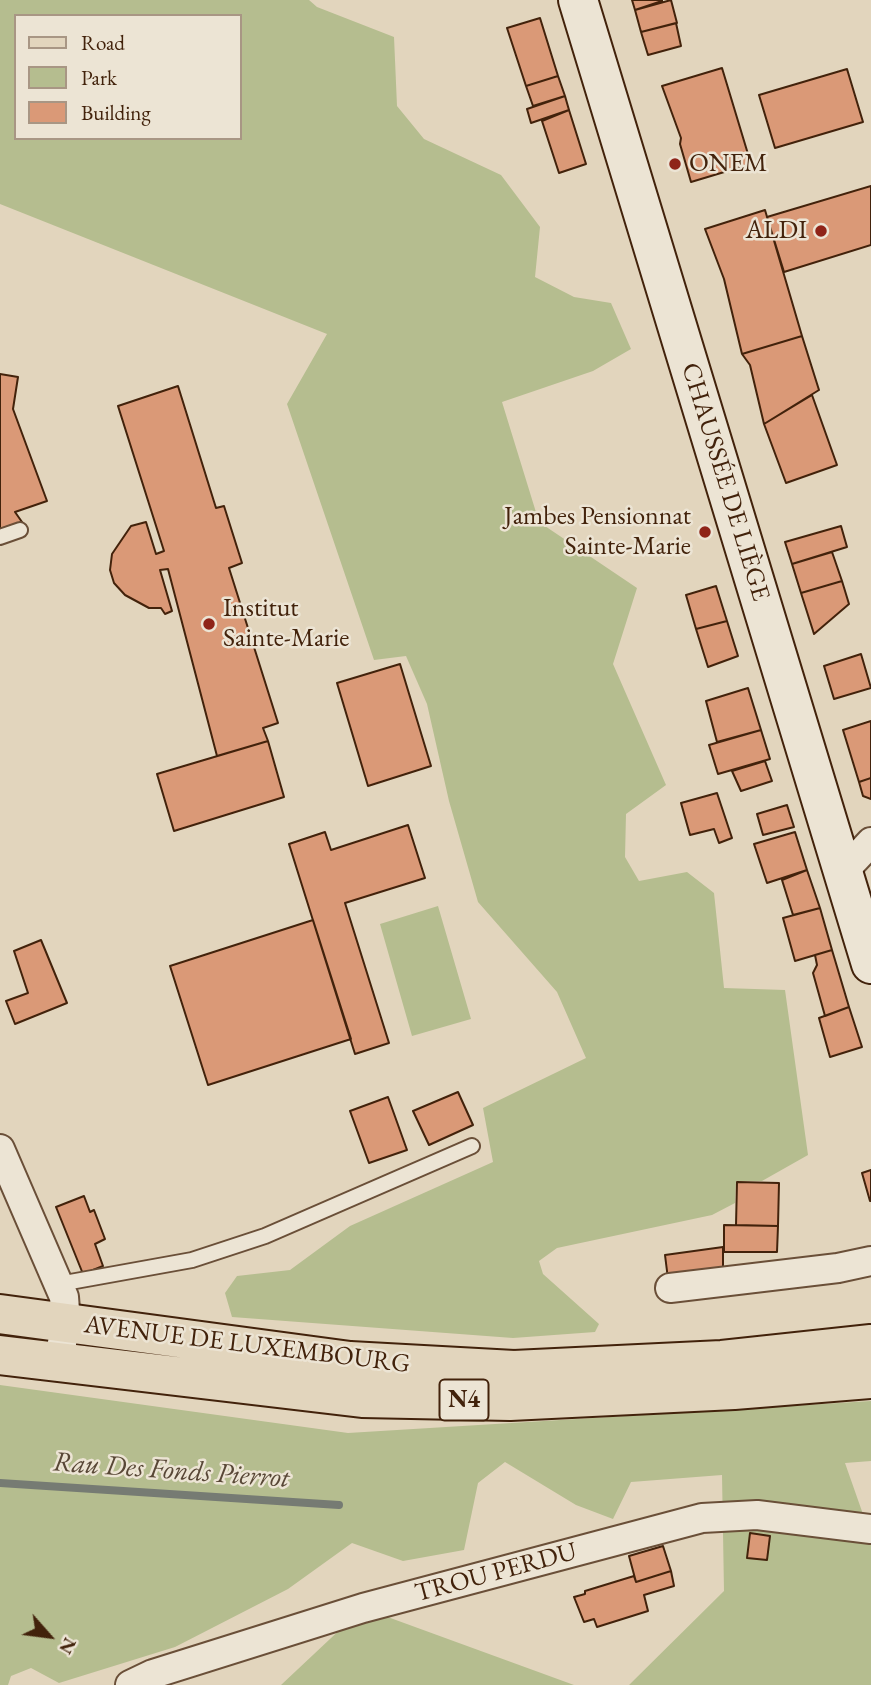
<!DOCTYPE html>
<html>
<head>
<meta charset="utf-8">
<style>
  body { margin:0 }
  #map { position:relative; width:871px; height:1685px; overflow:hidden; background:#e2d5bd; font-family:"EB Garamond",serif }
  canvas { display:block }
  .legend { position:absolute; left:14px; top:14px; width:228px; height:126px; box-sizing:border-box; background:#ece4d4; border:2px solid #a89684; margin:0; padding:9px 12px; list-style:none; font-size:21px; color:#42220b }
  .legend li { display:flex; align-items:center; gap:14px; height:35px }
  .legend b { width:35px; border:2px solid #a89684 }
  .north { position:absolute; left:14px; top:1601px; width:70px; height:70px; -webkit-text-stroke:5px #ece4d4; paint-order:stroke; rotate:118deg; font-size:19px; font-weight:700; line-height:28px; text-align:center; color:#42220b }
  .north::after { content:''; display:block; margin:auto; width:24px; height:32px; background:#42220b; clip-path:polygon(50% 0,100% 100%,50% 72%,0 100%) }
</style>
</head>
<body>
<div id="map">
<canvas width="871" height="1685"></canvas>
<ul class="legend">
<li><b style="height:9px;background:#e2d5bd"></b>Road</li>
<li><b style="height:19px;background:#b5bd8f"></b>Park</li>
<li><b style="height:19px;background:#da9977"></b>Building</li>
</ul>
<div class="north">N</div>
</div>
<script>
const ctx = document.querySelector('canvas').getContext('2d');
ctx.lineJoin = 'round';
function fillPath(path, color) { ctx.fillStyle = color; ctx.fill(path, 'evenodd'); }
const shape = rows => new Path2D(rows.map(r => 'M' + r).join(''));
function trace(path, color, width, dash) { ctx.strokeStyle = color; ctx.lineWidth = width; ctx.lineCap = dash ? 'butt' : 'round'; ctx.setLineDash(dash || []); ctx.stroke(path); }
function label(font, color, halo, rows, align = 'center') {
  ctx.font = font + ' "EB Garamond",serif'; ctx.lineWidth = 5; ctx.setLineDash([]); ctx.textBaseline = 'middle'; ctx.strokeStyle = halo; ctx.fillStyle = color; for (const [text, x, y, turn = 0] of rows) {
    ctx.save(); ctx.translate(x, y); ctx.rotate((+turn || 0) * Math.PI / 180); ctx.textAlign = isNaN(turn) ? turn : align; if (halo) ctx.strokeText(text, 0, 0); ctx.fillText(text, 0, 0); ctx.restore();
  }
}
fillPath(shape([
  [0,0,309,0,317,7,394,37,397,106,424,139,501,175,540,227,535,277,574,297,611,303,631,349,593,371,502,402,539,522,637,588,613,664,666,785,626,814,625,857,639,881,687,872,714,893,724,988,785,990,808,1155,762,1181,736,1181,735,1203,712,1215,557,1248,539,1261,543,1274,599,1324,595,1332,513,1338,232,1317,225,1293,237,1276,290,1270,350,1226,493,1162,483,1108,586,1058,557,992,478,902,449,801,427,704,406,656,374,660,287,404,327,334,0,204],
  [16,16,240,16,240,138,16,138],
  [438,906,471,1019,412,1036,380,924],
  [0,1385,348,1433,871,1401,871,1461,845,1463,871,1537,871,1685,629,1685,724,1591,722,1475,631,1482,613,1519,576,1505,505,1462,478,1483,464,1550,403,1561,352,1543,288,1589,175,1647,59,1683,31,1668,11,1676,8,1685,0,1685],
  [363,1608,574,1685,281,1685]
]), '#b5bd8f');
trace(shape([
  [0,1483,339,1505]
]), '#767b73', 8);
const building = shape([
  [632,0,662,0,662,1,635,10,632,0],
  [671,0,677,23,641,32,635,10,671,0],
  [540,18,558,76,526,86,507,28,540,18],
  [676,23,681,46,648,55,641,32,676,23],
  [722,68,751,164,691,182,680,144,681,138,662,86,722,68],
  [847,69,863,122,775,148,759,95,847,69],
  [558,76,565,96,533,106,526,86,558,76],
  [565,96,569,110,531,123,527,109,565,96],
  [569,110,586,164,559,173,542,121,569,110],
  [871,186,871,245,784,272,767,217,871,186],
  [765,210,802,336,742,354,724,279,705,229,765,210],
  [802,336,819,390,764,424,750,365,742,354,802,336],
  [0,374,18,377,13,409,47,501,15,512,22,522,0,529,0,374],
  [178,386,216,508,224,506,242,563,229,568,278,723,263,728,268,741,217,756,168,569,160,570,172,611,165,614,161,608,149,608,125,595,114,583,110,570,112,554,131,526,146,522,156,554,164,551,118,406,178,386],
  [812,395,837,465,786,483,764,424,812,395],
  [841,526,847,547,792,564,785,542,841,526],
  [832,552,842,581,801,593,792,564,832,552],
  [842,581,849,604,814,634,801,593,842,581],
  [716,586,727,621,696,629,686,595,716,586],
  [727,621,738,656,708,667,696,629,727,621],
  [861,654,871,688,834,699,824,666,861,654],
  [400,664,431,766,368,786,337,683,400,664],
  [748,688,761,730,717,742,706,701,748,688],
  [871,721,871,778,859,782,843,730,871,721],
  [761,730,770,759,718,774,709,745,761,730],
  [268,741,284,797,174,831,157,774,268,741],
  [765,761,772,781,741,791,732,771,765,761],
  [871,778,871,799,863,796,859,782,871,778],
  [717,793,732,838,719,843,714,829,690,835,681,803,717,793],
  [787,805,794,827,763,835,757,814,787,805],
  [408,825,425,878,345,903,389,1043,355,1054,289,844,325,832,331,850,408,825],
  [795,832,807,870,767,883,754,844,795,832],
  [807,870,820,908,793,915,782,880,807,870],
  [820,908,832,950,795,961,783,918,820,908],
  [313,920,351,1039,208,1085,170,966,313,920],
  [41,940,67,1003,15,1024,6,1001,28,993,14,951,41,940],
  [832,950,849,1007,825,1016,813,973,817,965,815,955,832,950],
  [849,1007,862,1047,830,1057,819,1018,849,1007],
  [458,1092,473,1125,429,1145,413,1111,458,1092],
  [388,1097,407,1150,369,1163,350,1111,388,1097],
  [871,1170,871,1201,870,1201,862,1173,871,1170],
  [737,1182,779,1183,778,1226,736,1225,737,1182],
  [84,1196,90,1212,94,1210,105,1239,95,1244,103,1266,83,1274,56,1207,84,1196],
  [724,1225,778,1226,777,1252,724,1252,724,1225],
  [723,1247,723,1269,668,1279,665,1255,723,1247],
  [750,1533,770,1536,767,1560,747,1558,750,1533],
  [663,1546,671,1571,636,1582,629,1556,663,1546],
  [671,1571,674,1586,644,1595,648,1611,597,1627,594,1619,584,1622,574,1597,585,1594,585,1591,634,1576,636,1582,671,1571]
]);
fillPath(building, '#da9977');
trace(building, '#42220b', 2);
const lane = shape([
  [0,537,20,530],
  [59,1284,192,1260,265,1236,472,1146]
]);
const street = shape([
  [842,873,871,842],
  [0,1149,64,1297,66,1323,58,1363],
  [670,1288,838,1268,871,1261],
  [130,1685,153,1674,363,1608,702,1518,757,1515,871,1529]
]);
const secondary = shape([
  [578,0,871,964]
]);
const primary = shape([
  [0,1314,350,1361,514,1370,722,1360,871,1344],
  [0,1355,362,1398,510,1401,734,1390,871,1379]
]);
trace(lane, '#6a4f38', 18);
trace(street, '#6a4f38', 32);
trace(secondary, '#42220b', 42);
trace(primary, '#42220b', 42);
trace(lane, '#ece4d4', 14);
trace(street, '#ece4d4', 28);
trace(secondary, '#ece4d4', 38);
trace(primary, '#e2d5bd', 38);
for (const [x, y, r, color] of [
  [675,164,7,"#8f2418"],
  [821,231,7,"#8f2418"],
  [705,532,7,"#8f2418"],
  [209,624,7,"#8f2418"]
]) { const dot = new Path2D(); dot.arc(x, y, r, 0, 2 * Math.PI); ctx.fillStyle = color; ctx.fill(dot); trace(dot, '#ece4d4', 2.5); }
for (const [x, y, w] of [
  [464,1400,49]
]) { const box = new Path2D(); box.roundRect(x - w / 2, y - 20.5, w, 41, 5); ctx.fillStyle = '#ece4d4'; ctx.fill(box); trace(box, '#42220b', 2); }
label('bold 24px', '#42220b', null, [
  ["N4",464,1400]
]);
label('26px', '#42220b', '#ece4d4', [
  ["ONEM",689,164],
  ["ALDI",807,231,"right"],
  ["Jambes Pensionnat",691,517,"right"],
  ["Sainte-Marie",691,547,"right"],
  ["Institut",223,609],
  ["Sainte-Marie",223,639]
], 'left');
label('26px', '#42220b', '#ece4d4', [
  ["CHAUSSÉE DE LIÈGE",725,482,73],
  ["AVENUE DE LUXEMBOURG",247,1345,7],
  ["TROU PERDU",496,1573,-15]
]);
label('italic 28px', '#584736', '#ece4d4', [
  ["Rau Des Fonds Pierrot",171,1471,4]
]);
</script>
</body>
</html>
